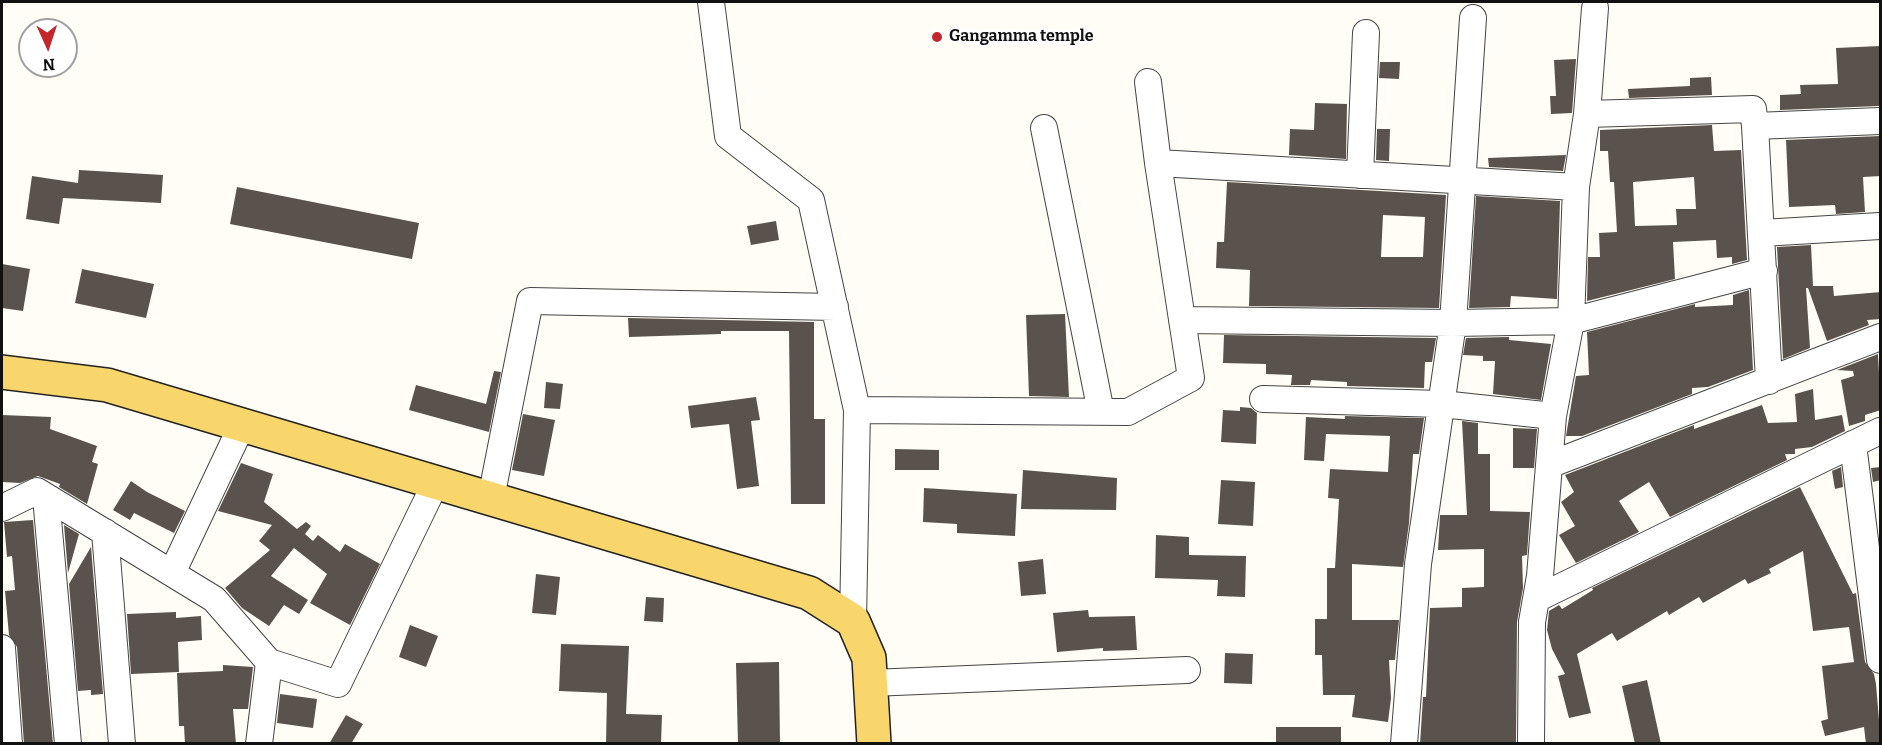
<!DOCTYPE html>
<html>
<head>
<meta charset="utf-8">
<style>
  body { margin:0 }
  #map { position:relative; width:1882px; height:745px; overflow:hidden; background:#fffdf5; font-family:Bitter,serif }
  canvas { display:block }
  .frame { position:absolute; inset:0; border:3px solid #111; pointer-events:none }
  .north { position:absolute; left:18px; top:18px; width:60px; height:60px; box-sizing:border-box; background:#fff; border:2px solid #a0a0a0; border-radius:50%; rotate:177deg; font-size:16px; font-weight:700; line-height:24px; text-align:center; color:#111 }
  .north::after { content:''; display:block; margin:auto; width:21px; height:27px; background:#c4262e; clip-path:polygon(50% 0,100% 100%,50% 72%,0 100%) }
</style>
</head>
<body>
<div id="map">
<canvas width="1882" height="745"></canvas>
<div class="frame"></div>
<div class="north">N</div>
</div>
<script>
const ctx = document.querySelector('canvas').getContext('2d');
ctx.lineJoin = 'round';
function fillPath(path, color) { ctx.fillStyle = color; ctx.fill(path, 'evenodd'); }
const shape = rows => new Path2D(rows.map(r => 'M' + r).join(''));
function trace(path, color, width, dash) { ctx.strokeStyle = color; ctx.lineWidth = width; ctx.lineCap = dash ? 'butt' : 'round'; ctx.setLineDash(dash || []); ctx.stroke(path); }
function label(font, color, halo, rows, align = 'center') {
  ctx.font = font + ' Bitter,serif'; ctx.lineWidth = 6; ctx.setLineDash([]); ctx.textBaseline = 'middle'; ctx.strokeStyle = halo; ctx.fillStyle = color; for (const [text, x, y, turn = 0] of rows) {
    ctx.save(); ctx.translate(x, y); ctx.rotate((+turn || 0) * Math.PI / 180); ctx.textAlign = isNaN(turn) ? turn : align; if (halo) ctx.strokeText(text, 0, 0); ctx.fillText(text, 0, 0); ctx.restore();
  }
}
fillPath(shape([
  [1880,46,1879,106,1780,110,1780,95,1801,94,1800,85,1838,84,1836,48],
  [1576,59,1572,113,1551,114,1550,96,1556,96,1554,60],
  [1380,62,1400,62,1399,79,1379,78],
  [1711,77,1712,95,1629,98,1628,89,1690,86,1690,78],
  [1315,103,1347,104,1346,159,1289,155,1290,129,1314,130],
  [1712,125,1714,151,1741,150,1747,260,1732,264,1732,257,1717,258,1716,240,1673,242,1675,279,1587,301,1588,257,1600,257,1599,233,1617,232,1614,182,1610,182,1608,151,1600,151,1600,130],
  [1694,177,1696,209,1676,209,1677,225,1635,226,1633,182],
  [1377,129,1390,129,1389,161,1376,160],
  [1880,136,1881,176,1863,177,1865,212,1836,214,1835,205,1789,207,1786,140],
  [1566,155,1563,171,1489,167,1488,158],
  [79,170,163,175,161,203,63,198,59,224,26,219,32,176,78,183],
  [1227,182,1446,195,1439,308,1249,306,1250,270,1216,268,1217,242,1224,242],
  [1383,215,1425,217,1423,257,1381,257],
  [237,187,419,223,412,259,230,224],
  [1476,196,1560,201,1557,299,1511,296,1510,307,1469,308],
  [776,221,779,240,751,245,747,226],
  [1811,245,1813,286,1833,286,1834,296,1881,292,1881,319,1867,320,1869,325,1827,341,1808,288,1806,288,1810,348,1783,359,1777,247],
  [2,264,30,269,23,311,2,308],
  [82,269,154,284,146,318,75,303],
  [1749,290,1753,370,1708,387,1692,388,1692,394,1582,436,1566,436,1576,376,1589,375,1587,332,1695,304,1695,307,1733,305,1733,295],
  [1065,314,1069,397,1029,396,1026,315],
  [628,318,814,322,814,419,825,419,825,504,791,504,789,331,721,331,721,334,629,337],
  [1224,335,1436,338,1432,362,1425,362,1424,388,1347,386,1347,382,1311,380,1310,385,1291,385,1292,375,1266,374,1266,364,1223,363],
  [1509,337,1509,340,1551,344,1541,400,1493,394,1495,361,1483,361,1483,356,1463,355,1466,338],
  [1878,354,1881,410,1865,415,1865,421,1849,426,1841,380,1854,376,1853,371,1837,370],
  [494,371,501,372,489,432,409,410,416,385,486,404],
  [546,382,563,384,560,409,544,408],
  [1813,389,1815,420,1842,415,1845,431,1812,447,1795,449,1795,454,1785,454,1787,460,1670,517,1649,482,1619,501,1639,532,1576,563,1559,535,1575,526,1561,502,1574,492,1565,475,1694,425,1694,429,1762,405,1768,423,1797,422,1795,394],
  [756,397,760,420,751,421,759,486,737,489,729,424,691,428,688,406],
  [1240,407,1251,408,1257,413,1256,444,1221,442,1223,410,1240,411],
  [523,414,555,420,544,476,512,470],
  [2,415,51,417,50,429,97,446,92,462,98,464,87,504,59,487,60,484,38,476,20,483,2,482],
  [1345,416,1424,418,1419,454,1413,454,1409,523,1403,567,1352,564,1352,620,1399,620,1395,660,1389,660,1391,698,1388,722,1352,717,1355,695,1323,695,1322,655,1315,655,1315,619,1327,619,1327,568,1335,568,1339,499,1328,498,1330,469,1388,472,1390,436,1326,434,1324,461,1304,460,1306,417,1345,419],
  [1462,421,1478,423,1478,454,1490,454,1490,511,1530,512,1527,555,1522,556,1523,588,1517,622,1516,744,1420,744,1423,697,1426,697,1430,608,1462,607,1462,588,1484,587,1484,549,1438,550,1440,515,1467,515],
  [1513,428,1537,429,1534,468,1513,468],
  [895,449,939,450,939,470,895,470],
  [241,463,273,474,264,502,297,529,306,522,311,526,305,534,313,541,318,535,340,552,345,544,380,564,350,625,310,603,327,574,294,548,271,576,308,600,299,614,284,605,269,626,242,608,225,588,270,550,259,541,272,525,218,511],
  [1841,467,1843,487,1835,489,1832,471],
  [1881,467,1881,480,1873,482,1871,468],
  [1023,470,1117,478,1116,510,1021,509],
  [1221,480,1255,482,1253,526,1218,524],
  [131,481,147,492,185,511,174,533,134,513,130,520,113,510],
  [1800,487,1853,594,1856,593,1865,662,1874,674,1876,684,1881,744,1866,744,1864,727,1825,736,1821,721,1828,719,1822,666,1854,662,1849,627,1813,631,1803,551,1769,569,1771,573,1748,584,1745,579,1703,603,1699,597,1669,615,1667,611,1617,641,1612,633,1577,654,1591,713,1569,718,1558,676,1565,674,1552,649,1547,630,1549,611,1559,605,1562,609,1593,590,1592,588],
  [924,488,1017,494,1015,536,957,533,957,524,923,522],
  [33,520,53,744,24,744,17,647,9,635,5,591,15,590,12,556,7,557,4,522],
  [64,525,79,534,68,573],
  [1156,535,1189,537,1189,555,1246,556,1245,597,1217,596,1218,580,1155,578],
  [91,547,103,694,91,695,91,690,78,691,69,584],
  [1043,559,1046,594,1021,596,1018,562],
  [536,574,560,577,556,615,532,613],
  [646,597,664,598,663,622,644,621],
  [1088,610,1089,617,1135,616,1137,650,1103,651,1103,648,1057,652,1053,613],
  [176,612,176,618,201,616,202,640,178,642,179,672,131,674,127,614],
  [410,625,438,636,426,667,399,657],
  [561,644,629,646,626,714,662,715,661,744,606,744,607,693,559,691],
  [1225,653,1253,654,1252,684,1224,683],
  [779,662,780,744,738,744,736,663],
  [223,665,253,667,248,709,233,709,236,744,185,744,184,726,179,726,177,673,223,671],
  [1647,680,1661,744,1635,744,1622,686],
  [280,694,317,699,313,728,277,723],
  [346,715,363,724,351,744,329,744],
  [1276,727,1341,727,1341,744,1276,744]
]), '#5a524d');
const minor = shape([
  [711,2,728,136,811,200,857,410],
  [1148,82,1158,163],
  [1587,114,1595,8],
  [1755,126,1769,381],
  [1044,128,1101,412],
  [1360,175,1366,33],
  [1762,233,1880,226],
  [1182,320,1453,323,1571,321,1764,271],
  [1263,399,1442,404,1553,416],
  [1853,444,1880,660],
  [1549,465,1880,337],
  [46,497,68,744],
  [491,498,530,301,835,307],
  [2,508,37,491,214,599,269,662,259,744],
  [105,532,122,744],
  [172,573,242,425],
  [1536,599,1880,431],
  [853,621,857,410,1128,412,1191,378,1158,163,1576,187],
  [2,648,9,744],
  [269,662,338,684,436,482],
  [871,683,1187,670],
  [1404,744,1418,564,1453,323,1473,18],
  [1531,744,1532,622,1540,576,1553,416,1571,321,1576,187,1587,114,1753,109,1755,126,1880,121]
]);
const primary = shape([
  [2,372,107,385,809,593,853,621,869,658,874,744]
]);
trace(minor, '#444', 28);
trace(primary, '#222', 36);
trace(minor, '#fff', 26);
trace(primary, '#f9d66b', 33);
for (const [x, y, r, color] of [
  [937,37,6,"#c4262e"]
]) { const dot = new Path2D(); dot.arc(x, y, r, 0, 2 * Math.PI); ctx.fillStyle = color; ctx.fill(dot); trace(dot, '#fff', 2); }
label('bold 16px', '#111', '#fff', [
  ["Gangamma temple",949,37]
], 'left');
</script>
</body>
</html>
